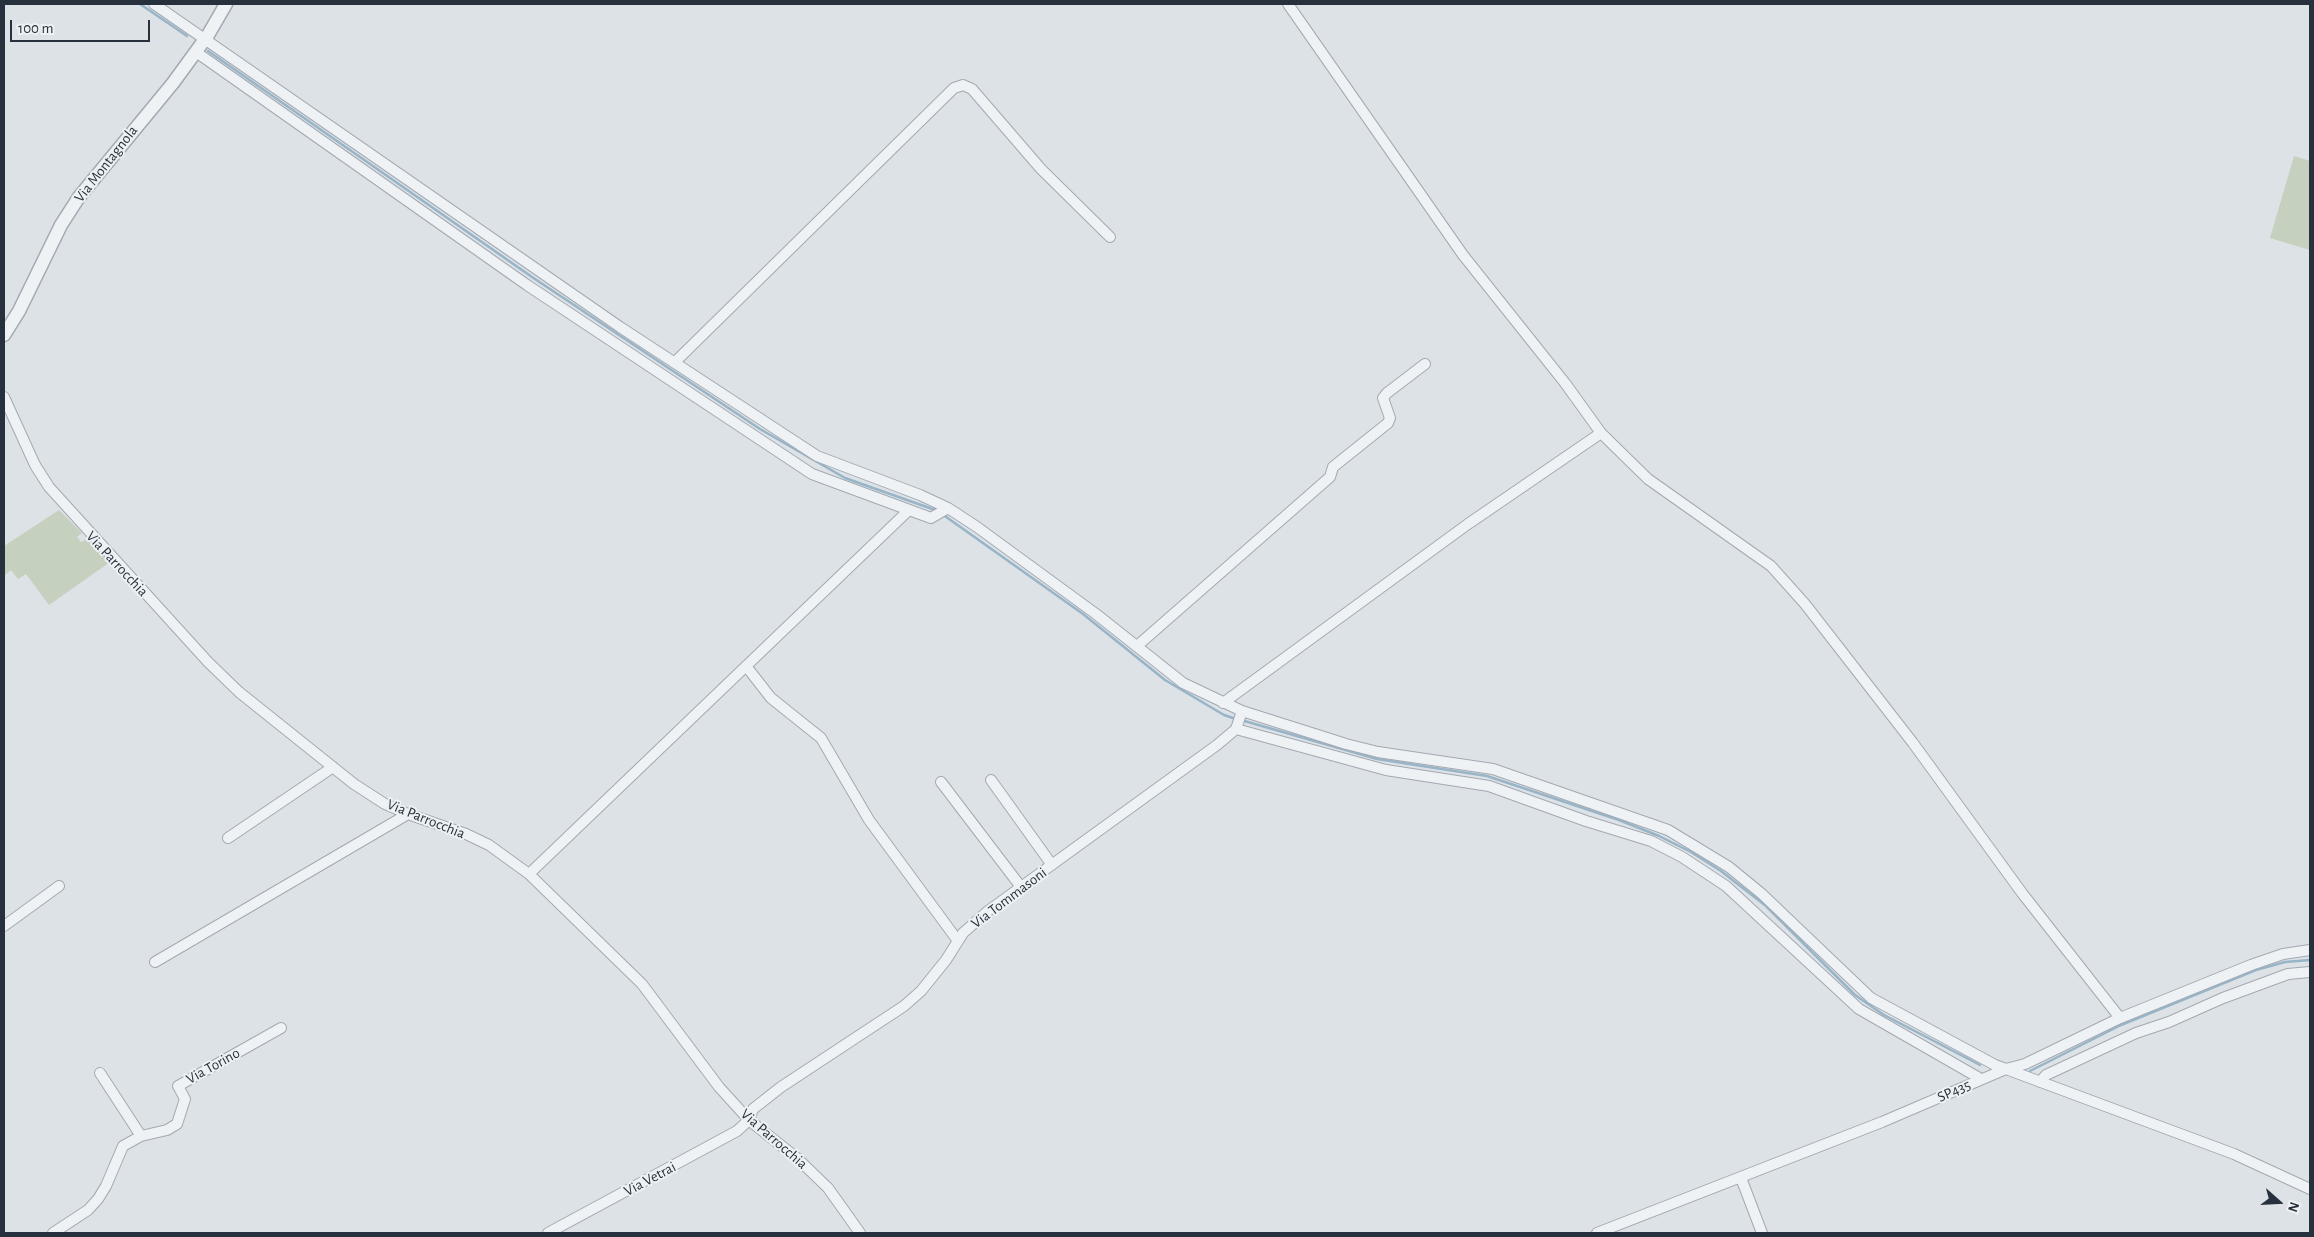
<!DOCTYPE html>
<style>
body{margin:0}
#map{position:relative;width:2314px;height:1237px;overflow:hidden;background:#dde2e7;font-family:"Alegreya Sans",sans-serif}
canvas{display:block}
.frame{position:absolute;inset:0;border:5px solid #27313d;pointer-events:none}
.north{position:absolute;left:2254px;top:1177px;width:50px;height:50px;-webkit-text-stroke:4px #ecf1f4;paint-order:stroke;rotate:109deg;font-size:14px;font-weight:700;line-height:20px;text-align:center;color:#27313d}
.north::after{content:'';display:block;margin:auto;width:18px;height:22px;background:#27313d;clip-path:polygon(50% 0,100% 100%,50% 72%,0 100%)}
.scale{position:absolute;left:10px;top:20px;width:140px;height:22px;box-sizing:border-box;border:2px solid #27313d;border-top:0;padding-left:6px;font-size:15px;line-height:18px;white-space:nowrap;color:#27313d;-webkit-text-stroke:4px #ecf1f4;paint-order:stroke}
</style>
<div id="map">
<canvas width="2314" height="1237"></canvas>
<div class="frame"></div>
<div class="north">N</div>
<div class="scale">100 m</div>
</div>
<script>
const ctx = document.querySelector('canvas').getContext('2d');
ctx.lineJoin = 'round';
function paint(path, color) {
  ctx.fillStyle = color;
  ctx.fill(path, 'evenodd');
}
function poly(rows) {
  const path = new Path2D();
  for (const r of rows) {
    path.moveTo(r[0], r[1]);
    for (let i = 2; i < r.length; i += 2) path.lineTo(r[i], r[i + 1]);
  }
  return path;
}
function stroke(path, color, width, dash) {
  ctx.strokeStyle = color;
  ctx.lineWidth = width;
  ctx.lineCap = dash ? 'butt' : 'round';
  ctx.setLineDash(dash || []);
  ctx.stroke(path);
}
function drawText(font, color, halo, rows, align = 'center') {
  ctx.font = font + ' "Alegreya Sans",sans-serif';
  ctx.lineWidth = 4;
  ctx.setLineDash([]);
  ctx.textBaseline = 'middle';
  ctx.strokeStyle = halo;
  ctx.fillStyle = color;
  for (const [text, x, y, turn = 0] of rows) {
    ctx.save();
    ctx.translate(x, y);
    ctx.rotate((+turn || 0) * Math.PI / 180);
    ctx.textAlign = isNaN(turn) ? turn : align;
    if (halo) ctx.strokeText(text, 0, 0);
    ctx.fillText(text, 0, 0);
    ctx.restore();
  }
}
paint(poly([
 [2294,156,2310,161,2310,250,2270,238],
 [59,510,82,533,77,537,81,542,87,539,110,562,49,605,26,574,18,579,11,570,4,576,4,546]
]), '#c5d0be');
stroke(poly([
 [140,4,187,36],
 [208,51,532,277,760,429,845,478,938,511],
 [942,514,1083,614,1165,680,1224,715,1236,719],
 [1241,720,1377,759,1487,776,1619,820,1659,836,1691,852,1721,871,1766,906,1855,995,1884,1015,1980,1065],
 [2030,1071,2121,1025,2256,970,2285,962,2310,960]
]), '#98b4c7', 2.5);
const minor = poly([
 [154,4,620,327,817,456,920,495,948,508,977,527,1096,614,1183,683,1242,711,1346,744,1378,752,1493,769,1668,830,1729,867,1762,894,1871,998,1995,1065,2006,1069,2025,1064,2120,1018,2251,965,2283,954,2310,950],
 [1288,4,1463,255,1565,383,1601,433,1648,479,1771,566,1805,604,1913,743,2022,893,2120,1018],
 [196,52,527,285,812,474,931,518,948,508],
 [675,362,954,88,963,85,972,89,1041,169,1110,237],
 [4,397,35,465,49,487,208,662,239,692,354,784,385,804,408,814,466,834,489,845,529,874,642,984,719,1087,749,1120,798,1159,828,1188,860,1233],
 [1137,646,1330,477,1333,467,1388,423,1390,418,1383,398,1387,393,1425,364],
 [746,666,771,698,821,738,869,820,958,941],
 [1223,703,1468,524,1601,433],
 [1236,729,1386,770,1489,786,1586,821,1651,841,1682,857,1726,886,1859,1009,1981,1079],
 [991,780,1052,865],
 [941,782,1021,887],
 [228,838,333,767],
 [529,874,909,510],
 [4,926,59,886],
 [155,962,408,814],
 [100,1073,141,1136],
 [2040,1082,2046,1075,2136,1033,2169,1022,2223,998,2288,974,2310,972],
 [1741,1178,1762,1233],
 [53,1233,88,1210,98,1199,106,1186,123,1146,141,1136,167,1130,177,1124,185,1099,178,1086,281,1028],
 [548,1233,737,1131,749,1120,753,1109,781,1087,904,1006,921,991,946,960,963,933,988,911,1217,745,1236,729,1242,711],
 [1597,1233,1882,1122,2006,1069,2234,1154,2310,1189]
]);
const tertiary = poly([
 [4,335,19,311,61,225,79,197,173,83,208,35,226,4]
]);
stroke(minor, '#a3a9b1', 12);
stroke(tertiary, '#a3a9b1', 15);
stroke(minor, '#eff2f5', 10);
stroke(tertiary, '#eff2f5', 12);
drawText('15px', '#27313d', '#ecf1f4', [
 ["Via Montagnola",106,164,-52],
 ["Via Parrocchia",117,564,47],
 ["Via Parrocchia",426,819,22],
 ["Via Tommasoni",1009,898,-37],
 ["Via Torino",213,1066,-29],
 ["SP435",1954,1091,-24],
 ["Via Parrocchia",774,1139,41],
 ["Via Vetrai",650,1179,-28]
]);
</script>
